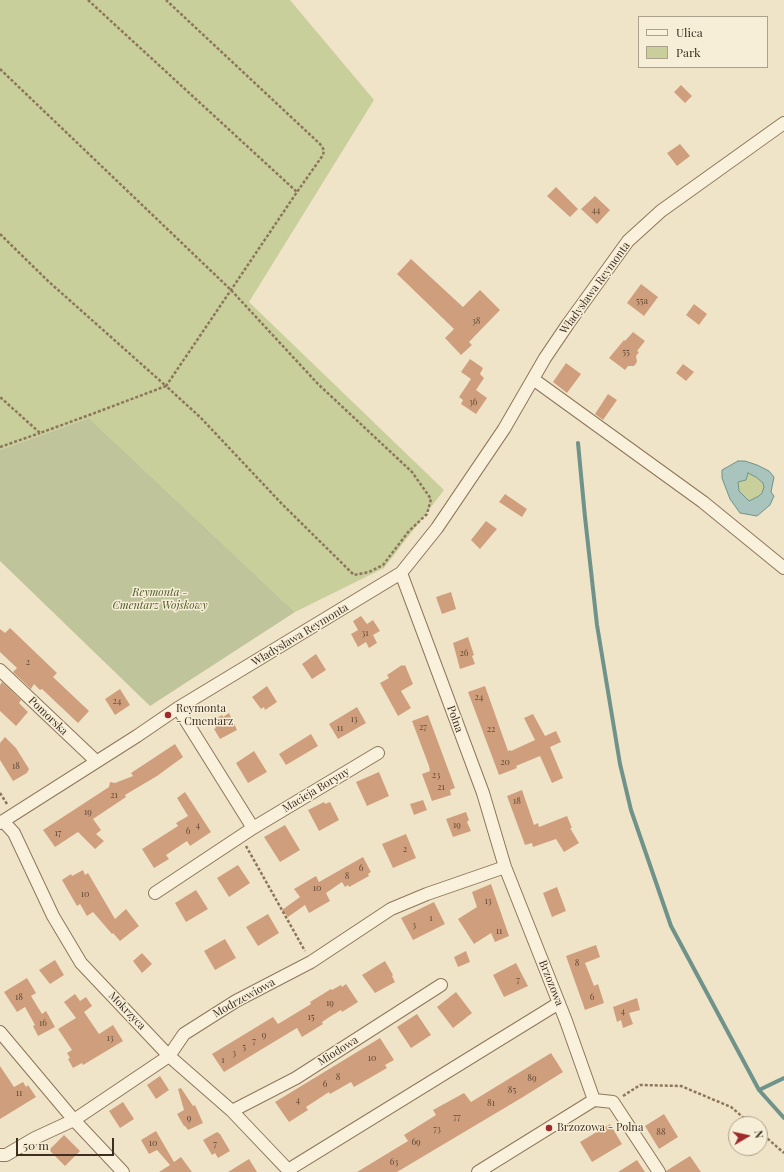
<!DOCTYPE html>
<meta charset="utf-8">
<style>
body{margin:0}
#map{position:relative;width:784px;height:1172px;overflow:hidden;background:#f0e4c8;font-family:"Playfair Display",serif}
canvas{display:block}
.legend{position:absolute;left:638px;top:16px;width:130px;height:52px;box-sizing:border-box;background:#f7eed8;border:1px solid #ada18e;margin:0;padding:5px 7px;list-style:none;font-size:12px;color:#3d2e20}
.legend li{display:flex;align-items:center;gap:8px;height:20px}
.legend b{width:20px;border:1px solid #ada18e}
.north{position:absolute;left:728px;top:1116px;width:40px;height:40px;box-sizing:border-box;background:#f7eed8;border:1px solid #ada18e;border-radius:50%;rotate:81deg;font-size:11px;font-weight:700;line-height:16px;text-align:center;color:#3d2e20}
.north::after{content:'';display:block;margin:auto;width:14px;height:18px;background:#9e2a2b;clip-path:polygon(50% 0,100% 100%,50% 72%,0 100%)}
.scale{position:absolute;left:16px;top:1138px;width:98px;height:18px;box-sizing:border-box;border:2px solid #3d2e20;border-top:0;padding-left:5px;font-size:12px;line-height:14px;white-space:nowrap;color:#3d2e20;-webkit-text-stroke:3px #f7eed8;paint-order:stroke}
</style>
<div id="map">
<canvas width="784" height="1172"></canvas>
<ul class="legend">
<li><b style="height:5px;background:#faf1dc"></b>Ulica</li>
<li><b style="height:11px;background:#c9cf9b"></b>Park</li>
</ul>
<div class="north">N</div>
<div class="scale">50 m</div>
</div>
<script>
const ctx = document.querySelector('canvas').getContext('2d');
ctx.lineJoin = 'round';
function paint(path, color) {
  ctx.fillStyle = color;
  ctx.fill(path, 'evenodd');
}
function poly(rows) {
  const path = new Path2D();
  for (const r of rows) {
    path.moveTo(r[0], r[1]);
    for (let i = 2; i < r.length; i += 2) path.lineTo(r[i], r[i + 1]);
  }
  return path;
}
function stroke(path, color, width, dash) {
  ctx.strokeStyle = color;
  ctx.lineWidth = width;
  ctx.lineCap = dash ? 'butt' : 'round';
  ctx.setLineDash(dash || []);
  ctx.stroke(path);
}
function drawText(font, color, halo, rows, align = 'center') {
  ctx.font = font + ' "Playfair Display",serif';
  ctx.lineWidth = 3;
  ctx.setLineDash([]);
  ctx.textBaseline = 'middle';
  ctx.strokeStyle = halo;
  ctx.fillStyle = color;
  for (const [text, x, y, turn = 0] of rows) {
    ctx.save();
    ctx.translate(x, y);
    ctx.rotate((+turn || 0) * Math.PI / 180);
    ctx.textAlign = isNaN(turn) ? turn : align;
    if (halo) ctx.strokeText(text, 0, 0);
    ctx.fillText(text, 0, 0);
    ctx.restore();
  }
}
paint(poly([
 [0,0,290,0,374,100,249,302,444,490,384,568,295,612,89,418,0,450],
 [748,472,756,477,763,483,764,487,762,493,759,496,749,502,739,491,737,482,746,480]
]), '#c9cf9b');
paint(poly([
 [89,418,295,612,150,706,0,561,0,450]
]), '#bfc49a');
const water = poly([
 [738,461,745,461,757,465,769,471,774,477,771,492,774,496,770,505,757,516,740,513,730,499,722,478,722,470,738,461],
 [748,473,756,477,763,483,764,487,762,493,759,496,749,501,739,491,738,482,746,480,748,473]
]);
paint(water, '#a9c4bc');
stroke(water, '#6f938a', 1);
stroke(poly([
 [578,443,585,517,597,625,620,764,631,810,671,926,759,1090,784,1078],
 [759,1090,784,1118]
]), '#6f938a', 4);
paint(poly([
 [681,85,692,96,685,103,674,92],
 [680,144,690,156,677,166,667,153],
 [556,187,578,209,570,217,547,196],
 [595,196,610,210,597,224,581,209],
 [411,259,463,307,480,290,500,310,469,342,472,345,461,355,445,338,454,329,397,274],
 [641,284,658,297,644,316,627,303],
 [694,304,707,314,699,325,686,315],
 [633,332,645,341,637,351,639,352,636,356,637,362,634,366,628,366,625,370,609,358,624,340,625,341],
 [470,359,483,368,480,374,484,378,476,390,487,398,476,414,461,404,463,400,459,397,471,379,461,372],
 [566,363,581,374,567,393,553,382],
 [683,364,694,372,686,381,676,373],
 [608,394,617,400,603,420,595,414],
 [505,494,527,509,522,517,499,502],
 [486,521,497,529,480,549,471,540],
 [451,592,456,609,442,614,436,597],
 [361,616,367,624,373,620,380,631,373,635,377,643,369,648,366,642,358,647,351,634,358,630,353,621],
 [10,628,57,673,53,677,89,711,78,723,42,689,40,690,34,684,31,689,13,672,17,668,0,652,0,629,5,633],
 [468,637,474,655,472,656,475,664,460,669,453,643],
 [316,654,326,670,312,679,302,664],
 [402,665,403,666,405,665,413,684,401,691,411,708,398,716,380,683,389,678,387,675],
 [2,682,21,700,19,703,28,712,16,726,0,711,0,685],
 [267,686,277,702,265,710,264,707,261,709,252,697],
 [485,686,508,751,510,750,511,751,535,740,524,718,533,714,545,736,556,731,561,742,550,747,563,778,552,783,540,756,516,766,517,768,499,775,468,692],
 [120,689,130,705,115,715,105,699],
 [357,707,366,723,338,739,329,724],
 [229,713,237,730,220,739,214,729,216,728,212,721,222,715,223,717],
 [428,715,455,788,450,790,451,795,432,801,422,774,430,771,429,766,412,721],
 [311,734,318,746,286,765,279,754],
 [5,737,16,748,29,769,27,773,13,781,0,760,0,743],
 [175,744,183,757,157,776,125,795,126,797,93,819,101,830,96,834,104,841,95,849,78,832,55,847,43,830,109,787,110,782,115,783,133,776,131,773],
 [254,751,267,772,248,783,236,763],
 [379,772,389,796,367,806,356,782],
 [522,790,534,825,538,823,539,827,567,816,572,828,570,828,579,843,564,852,556,839,533,847,532,843,525,845,507,796],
 [185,792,211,832,190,846,187,841,166,855,169,859,154,868,142,849,178,826,176,823,188,816,177,798],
 [423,800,427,810,414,815,410,804],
 [324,802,325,804,330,802,339,820,319,831,308,810],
 [466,812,469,820,467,822,471,831,453,837,446,819],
 [285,825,300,850,280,862,264,837],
 [406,834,416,858,393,868,382,844],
 [363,857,371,872,368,874,369,876,349,887,348,885,345,887,342,882,326,893,330,901,309,913,305,905,288,917,282,910,300,897,294,889,316,876,319,882],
 [238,865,250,883,229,897,217,878],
 [83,870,85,875,88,873,115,919,126,909,139,926,120,941,113,933,112,934,93,912,87,916,80,904,77,906,62,880,71,874,72,876],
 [491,884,509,936,495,942,491,933,474,944,458,919,477,907,472,892],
 [557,887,566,911,552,917,543,893],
 [196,890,208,909,186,922,175,903],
 [434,902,445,924,413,940,401,918],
 [268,914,279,933,258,946,246,927],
 [225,939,236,958,215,970,204,951],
 [596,945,600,957,585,963,594,986,598,984,604,1003,585,1010,566,956],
 [466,951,470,962,458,967,454,957],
 [142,953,152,964,142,973,133,961],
 [55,960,64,975,50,984,39,970],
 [385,961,393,975,392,976,395,982,375,993,362,975],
 [516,963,528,986,504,997,493,975],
 [27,978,36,993,31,996,42,1014,46,1011,55,1027,38,1036,33,1026,35,1025,25,1007,17,1012,4,992],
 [346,984,358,1002,342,1012,341,1010,331,1016,322,1022,323,1024,302,1037,297,1028,224,1072,212,1054,273,1017,278,1024,311,1004,310,1002,331,989,332,990,341,985,342,987],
 [456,992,472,1013,453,1028,437,1007],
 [75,994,80,1001,86,997,92,1006,84,1012,99,1034,113,1025,123,1041,83,1065,82,1063,73,1068,68,1059,70,1058,67,1053,72,1050,58,1029,76,1018,64,1002],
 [637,998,640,1010,629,1013,633,1024,623,1028,621,1020,617,1022,613,1007],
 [417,1014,431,1035,411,1048,397,1027],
 [380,1038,394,1060,385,1065,387,1068,354,1087,351,1082,330,1094,329,1092,306,1107,308,1110,289,1122,275,1102],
 [551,1053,563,1072,523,1097,397,1172,357,1172,408,1141,404,1135,436,1115,433,1110,464,1093,471,1102],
 [0,1066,14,1087,23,1082,26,1087,28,1085,36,1097,0,1119],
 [160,1076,169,1090,156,1099,147,1085],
 [181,1088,193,1106,195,1105,203,1123,188,1130,185,1126,184,1126,177,1114,184,1110,178,1089],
 [123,1102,134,1119,120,1128,109,1111],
 [664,1114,678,1137,659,1149,645,1126],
 [610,1124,622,1144,592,1162,580,1142],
 [156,1131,174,1162,181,1157,192,1172,159,1172,170,1165,157,1150,149,1154,141,1140],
 [217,1132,220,1134,230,1151,218,1158,215,1153,212,1155,203,1140],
 [64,1135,80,1151,65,1166,49,1150],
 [690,1156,701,1172,666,1172,666,1171],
 [249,1159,257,1172,228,1172],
 [637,1160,645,1172,618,1172]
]), '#cf9f7d');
const street = poly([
 [533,379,703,502,784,568],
 [401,573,483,793,505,867,566,1021,594,1100],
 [0,670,96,761],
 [178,708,253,828],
 [3,821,14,833,53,916,81,963,169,1056,232,1111,290,1172],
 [0,823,137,736,178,708,401,573,437,528,504,429,545,358,568,324,628,241,661,211,784,123],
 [155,893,253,828,378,753],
 [0,1032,74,1120,123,1172],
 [232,1111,296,1078,441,985],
 [0,1155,6,1155,35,1138,74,1120,169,1056,184,1034,236,1001,311,962,391,909,427,894,505,867],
 [288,1170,559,1003],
 [478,1172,594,1100,613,1102,659,1172]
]);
stroke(street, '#8d765c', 14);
stroke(poly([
 [88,0,297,192],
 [0,69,231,290,318,384,412,472,431,499,427,514,409,531,383,565,369,572,354,575,282,504,201,418,166,386,231,290,297,192,323,155,324,150,320,144,166,0],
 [0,234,48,281,166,386,92,414,40,433,0,397],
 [0,447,40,433],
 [0,793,7,804],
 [246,846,305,951],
 [623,1096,640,1085,681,1086,731,1107,751,1124],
 [760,1132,784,1153]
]), '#8d765c', 2.5, [3, 2]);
stroke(street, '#faf1dc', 12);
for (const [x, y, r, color] of [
 [168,715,4,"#9e2a2b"],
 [549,1128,4,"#9e2a2b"]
]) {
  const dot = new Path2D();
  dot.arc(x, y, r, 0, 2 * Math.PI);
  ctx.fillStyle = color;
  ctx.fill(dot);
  stroke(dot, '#f7eed8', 1.5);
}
drawText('9px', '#624a37', null, [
 ["44",596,210],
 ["55a",642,301],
 ["38",476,321],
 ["55",626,352],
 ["36",473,402],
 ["31",365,633],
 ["26",464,653],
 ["2",28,662],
 ["24",479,697],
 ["24",117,701],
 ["13",354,719],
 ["27",423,727],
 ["11",340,728],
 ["22",491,729],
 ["20",505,762],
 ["18",16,766],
 ["23",436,775],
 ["21",441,787],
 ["21",114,795],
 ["18",517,801],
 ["19",88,812],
 ["4",198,825],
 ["19",457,825],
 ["6",188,831],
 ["17",58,833],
 ["2",405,849],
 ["6",361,868],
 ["8",347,876],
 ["10",317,888],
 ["10",85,894],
 ["13",488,901],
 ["1",431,918],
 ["3",414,925],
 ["11",499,931],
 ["8",577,963],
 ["7",518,980],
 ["18",19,997],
 ["6",592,997],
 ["19",330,1003],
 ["4",623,1011],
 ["15",311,1017],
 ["16",43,1023],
 ["9",264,1035],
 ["13",110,1038],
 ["7",254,1041],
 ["5",244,1047],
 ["3",234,1053],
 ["10",372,1058],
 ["1",223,1060],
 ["8",338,1077],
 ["89",532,1078],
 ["6",325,1084],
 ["85",512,1090],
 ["11",19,1093],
 ["4",298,1100],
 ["81",491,1103],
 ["77",457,1117],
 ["9",189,1118],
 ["73",437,1129],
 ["88",661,1132],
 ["69",416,1142],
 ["10",153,1143],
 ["7",215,1144],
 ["63",394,1162]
]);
drawText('11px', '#3d2e20', '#f7eed8', [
 ["Władysława Reymonta",595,288,-54],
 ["Władysława Reymonta",300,635,-31],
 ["Pomorska",48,716,44],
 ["Polna",455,719,70],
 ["Macieja Boryny",316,790,-31],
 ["Brzozowa",551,983,68],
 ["Modrzewiowa",244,998,-29],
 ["Mokrzyca",127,1011,46],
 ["Miodowa",338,1051,-32]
]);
drawText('italic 11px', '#4d5a26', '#f7eed8', [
 ["Reymonta -",160,593],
 ["Cmentarz Wojskowy",160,606]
]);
drawText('11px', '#3d2e20', '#f7eed8', [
 ["Reymonta",176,709],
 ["- Cmentarz",176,722],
 ["Brzozowa - Polna",557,1128]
], 'left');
</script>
